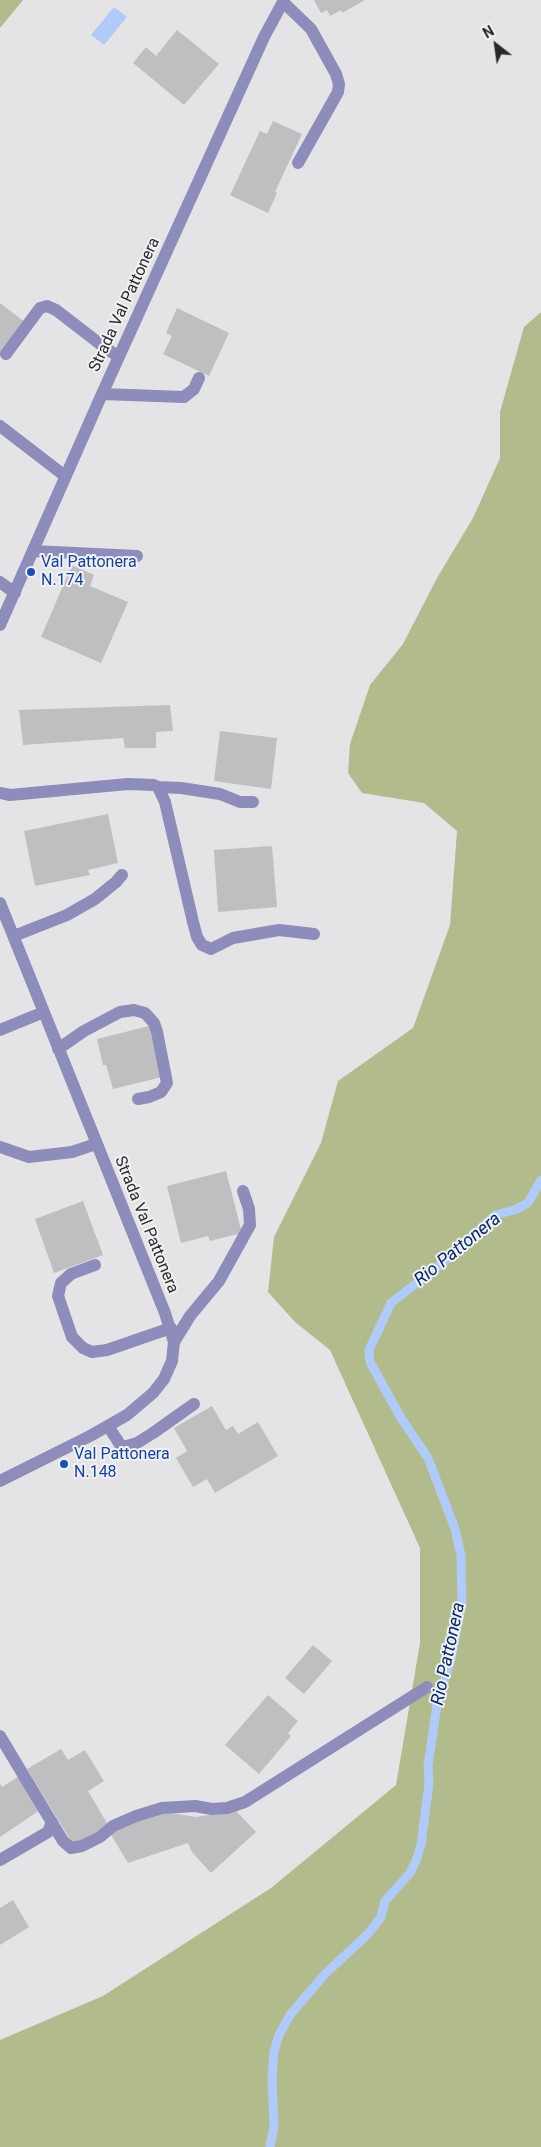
<!DOCTYPE html>
<style>
body{margin:0}
#map{position:relative;width:541px;height:2147px;overflow:hidden;background:#e4e4e6;font-family:Roboto,sans-serif}
canvas{display:block}
.north{position:absolute;left:471px;top:20px;width:50px;height:50px;-webkit-text-stroke:4px #f1f1f3;paint-order:stroke;rotate:330deg;font-size:14px;font-weight:700;line-height:20px;text-align:center;color:#29292a}
.north::after{content:'';display:block;margin:auto;width:18px;height:22px;background:#29292a;clip-path:polygon(50% 0,100% 100%,50% 72%,0 100%)}
</style>
<div id="map">
<canvas width="541" height="2147"></canvas>
<div class="north">N</div>
</div>
<script>
const ctx = document.querySelector('canvas').getContext('2d');
ctx.lineJoin = 'round';
function paint(path, color) {
  ctx.fillStyle = color;
  ctx.fill(path, 'evenodd');
}
function poly(rows) {
  const path = new Path2D();
  for (const r of rows) {
    path.moveTo(r[0], r[1]);
    for (let i = 2; i < r.length; i += 2) path.lineTo(r[i], r[i + 1]);
  }
  return path;
}
function stroke(path, color, width, dash) {
  ctx.strokeStyle = color;
  ctx.lineWidth = width;
  ctx.lineCap = dash ? 'butt' : 'round';
  ctx.setLineDash(dash || []);
  ctx.stroke(path);
}
function drawText(font, color, halo, rows, align = 'center') {
  ctx.font = font + ' Roboto,sans-serif';
  ctx.lineWidth = 4;
  ctx.setLineDash([]);
  ctx.textBaseline = 'middle';
  ctx.strokeStyle = halo;
  ctx.fillStyle = color;
  for (const [text, x, y, turn = 0] of rows) {
    ctx.save();
    ctx.translate(x, y);
    ctx.rotate((+turn || 0) * Math.PI / 180);
    ctx.textAlign = isNaN(turn) ? turn : align;
    if (halo) ctx.strokeText(text, 0, 0);
    ctx.fillText(text, 0, 0);
    ctx.restore();
  }
}
paint(poly([
 [0,0,23,0,0,28],
 [541,312,541,2147,0,2147,0,2040,103,1996,271,1888,396,1785,420,1643,420,1548,330,1350,295,1322,268,1292,274,1237,321,1143,338,1081,413,1028,450,925,457,831,424,803,362,793,348,773,350,744,370,685,403,644,437,578,473,518,500,458,500,412,524,327]
]), '#b2bb8b');
paint(poly([
 [114,7,127,17,104,45,91,35]
]), '#b0cbf9');
stroke(poly([
 [270,2147,274,2126,272,2078,274,2052,279,2035,290,2015,325,1974,368,1934,381,1917,385,1901,410,1873,416,1861,421,1845,429,1784,428,1766,437,1704,451,1659,462,1602,461,1555,455,1529,428,1458,401,1418,370,1362,369,1350,391,1303,455,1253,495,1215,517,1209,528,1203,541,1180]
]), '#b0cbf9', 9);
paint(poly([
 [314,0,365,0,342,13,341,10,330,16,327,10,321,13],
 [177,30,219,64,184,105,133,63,146,47,156,56],
 [273,121,302,134,275,192,277,193,268,213,230,195,260,131,267,134],
 [0,303,26,323,0,356],
 [177,308,229,333,209,376,163,354,172,336,166,333],
 [72,565,94,575,90,586,128,602,101,663,41,637],
 [170,705,173,731,156,732,156,748,125,748,123,738,23,745,19,710],
 [220,731,277,738,271,789,214,781],
 [108,814,118,863,88,870,90,875,35,886,24,831],
 [272,846,277,907,218,912,214,850],
 [149,1026,162,1077,113,1089,106,1065,103,1065,97,1039],
 [226,1171,242,1233,210,1241,208,1236,181,1243,167,1186],
 [83,1201,103,1255,54,1273,35,1219],
 [212,1406,226,1430,233,1426,238,1434,258,1422,278,1456,215,1493,207,1479,193,1487,176,1458,187,1451,174,1428],
 [313,1645,332,1661,304,1694,285,1678],
 [268,1695,298,1721,288,1733,291,1736,259,1774,225,1745],
 [61,1749,68,1760,85,1750,104,1781,88,1791,108,1825,74,1846,27,1769],
 [19,1776,40,1810,0,1837,0,1784,2,1787],
 [161,1811,195,1817,236,1811,256,1832,211,1873,192,1852,188,1843,128,1863,110,1833],
 [13,1900,29,1927,0,1945,0,1908]
]), '#bfbfc1');
stroke(poly([
 [283,2,311,29,336,74,339,84,338,92,298,163],
 [6,354,40,308,47,306,56,310,104,347,119,357],
 [102,394,184,397,194,389,199,378],
 [0,426,65,476],
 [33,551,137,556],
 [0,582,15,593],
 [0,625,102,394,264,37,284,0],
 [158,787,181,788,220,794,240,802,253,802],
 [0,793,10,795,128,784,154,785,158,787,165,802,193,922,197,937,202,945,211,949,233,938,279,930,314,934],
 [0,903,165,1313,174,1342,172,1361,164,1379,153,1393,127,1415,90,1436,0,1481],
 [14,936,67,915,95,899,116,882,122,875],
 [0,1030,44,1012],
 [58,1049,84,1031,120,1012,134,1010,145,1013,154,1023,157,1032,167,1083,161,1092,149,1097,138,1099],
 [0,1147,29,1157,72,1152,96,1144],
 [95,1265,71,1274,61,1283,58,1296,72,1337,83,1348,92,1352,107,1350,171,1328],
 [174,1342,190,1316,219,1281,250,1225,249,1209,243,1191],
 [108,1426,121,1446,127,1446,137,1443,153,1433,194,1404],
 [0,1736,63,1841,71,1848,82,1846,100,1837,113,1826,136,1816,162,1808,195,1806,212,1809,227,1808,245,1802,427,1687],
 [0,1860,48,1832,52,1822]
]), '#8e8cba', 12);
for (const [x, y, r, color] of [
 [31,572,5,"#1a4fb4"],
 [64,1464,5,"#1a4fb4"]
]) {
  const dot = new Path2D();
  dot.arc(x, y, r, 0, 2 * Math.PI);
  ctx.fillStyle = color;
  ctx.fill(dot);
  stroke(dot, '#f1f1f3', 2);
}
drawText('16px', '#29292a', '#f1f1f3', [
 ["Strada Val Pattonera",125,305,-65],
 ["Strada Val Pattonera",146,1225,68]
]);
drawText('16px', '#164399', '#f1f1f3', [
 ["Val Pattonera",41,563],
 ["N.174",41,581],
 ["Val Pattonera",74,1455],
 ["N.148",74,1473]
], 'left');
drawText('italic 18px', '#042a6a', '#f1f1f3', [
 ["Rio Pattonera",458,1250,-39],
 ["Rio Pattonera",449,1654,-78]
]);
</script>
